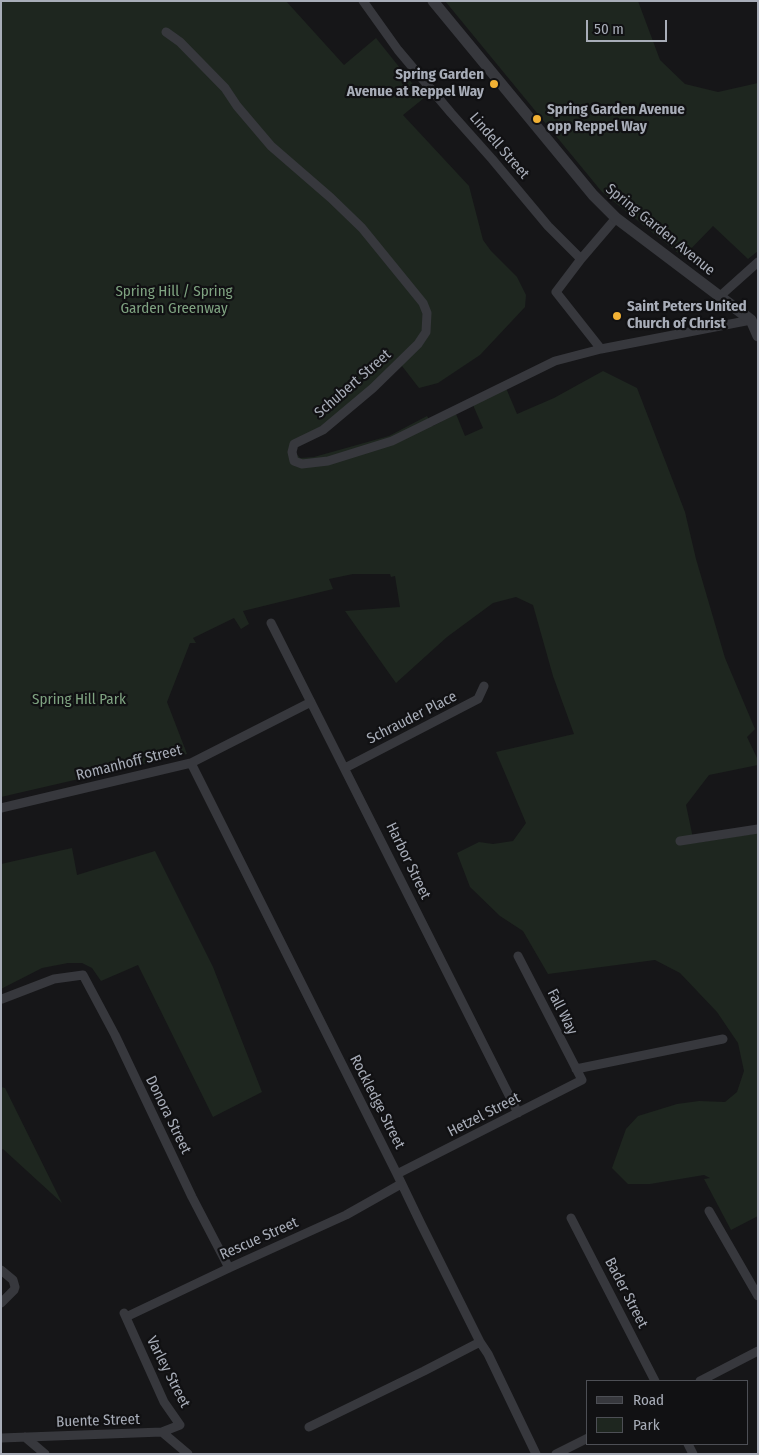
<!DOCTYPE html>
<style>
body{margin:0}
#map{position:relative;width:759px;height:1455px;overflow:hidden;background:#161618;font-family:"Fira Sans Condensed",sans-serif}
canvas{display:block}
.frame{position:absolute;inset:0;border:2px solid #a8adb8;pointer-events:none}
.legend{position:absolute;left:586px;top:1380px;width:162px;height:65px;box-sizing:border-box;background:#111113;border:1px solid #4d4f55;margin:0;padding:6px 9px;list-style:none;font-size:15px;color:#a8adb8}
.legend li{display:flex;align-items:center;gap:10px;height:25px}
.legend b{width:25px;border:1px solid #4d4f55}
.scale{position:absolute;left:586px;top:20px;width:81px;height:22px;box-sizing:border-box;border:2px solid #a8adb8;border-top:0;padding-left:6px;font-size:15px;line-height:18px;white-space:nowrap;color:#a8adb8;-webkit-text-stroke:4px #111113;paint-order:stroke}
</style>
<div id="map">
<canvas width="759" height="1455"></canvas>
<div class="frame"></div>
<ul class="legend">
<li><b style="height:6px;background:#37383d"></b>Road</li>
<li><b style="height:14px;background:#1e261f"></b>Park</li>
</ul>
<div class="scale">50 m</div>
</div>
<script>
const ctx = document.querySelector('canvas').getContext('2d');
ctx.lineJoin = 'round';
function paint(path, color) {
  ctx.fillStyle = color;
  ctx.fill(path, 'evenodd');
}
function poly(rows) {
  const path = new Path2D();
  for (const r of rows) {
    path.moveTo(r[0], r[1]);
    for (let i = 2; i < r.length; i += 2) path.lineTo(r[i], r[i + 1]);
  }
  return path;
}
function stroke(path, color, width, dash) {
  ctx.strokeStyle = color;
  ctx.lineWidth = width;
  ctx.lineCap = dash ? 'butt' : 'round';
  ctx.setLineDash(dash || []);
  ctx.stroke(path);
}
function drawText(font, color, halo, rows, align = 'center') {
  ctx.font = font + ' "Fira Sans Condensed",sans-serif';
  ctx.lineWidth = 4.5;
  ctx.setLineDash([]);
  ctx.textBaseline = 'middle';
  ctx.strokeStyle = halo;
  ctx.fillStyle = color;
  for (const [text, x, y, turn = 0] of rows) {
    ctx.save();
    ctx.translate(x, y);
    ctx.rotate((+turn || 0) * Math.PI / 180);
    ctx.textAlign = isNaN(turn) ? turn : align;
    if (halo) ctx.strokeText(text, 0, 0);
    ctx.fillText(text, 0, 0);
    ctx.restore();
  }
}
paint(poly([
 [1,1,286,1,344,65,376,38,424,98,403,115,469,186,483,240,491,251,517,277,526,295,525,307,480,355,438,383,419,388,402,366,364,400,298,446,295,452,300,458,314,457,389,436,427,416,433,426,456,414,465,436,483,428,473,405,506,388,517,414,554,398,603,371,637,388,685,512,696,559,725,658,755,729,747,737,758,760,758,765,709,775,686,805,694,843,758,833,758,1216,731,1230,704,1179,710,1178,704,1175,650,1184,628,1184,612,1168,626,1129,638,1116,677,1104,699,1101,725,1102,737,1092,744,1071,738,1043,717,1012,680,973,655,960,548,974,523,931,500,916,470,887,457,853,479,842,493,844,513,841,526,823,496,752,574,734,553,676,533,605,516,597,493,603,447,637,396,683,345,611,400,607,395,576,391,577,390,574,353,574,329,579,333,589,243,611,249,624,241,629,234,618,193,638,196,643,190,643,167,702,187,754,1,797],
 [445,1,638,1,660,60,685,84,718,92,758,83,758,251,748,259,713,226,683,257,602,192],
 [72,848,77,875,155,851,213,967,262,1092,213,1117,138,965,101,981,92,968,82,963,68,963,42,968,1,989,1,864],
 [1,1087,5,1088,62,1203,3,1149,1,1150]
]), '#1e261f');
stroke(poly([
 [363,1,398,50,451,113,492,159,548,226,581,259],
 [166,32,180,42,225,88,237,106,271,146,331,198,362,228,423,303,427,313,426,332,418,344,373,388,323,430,294,444,292,452,294,461,302,464,328,461,392,441,555,361,601,349,751,320],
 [719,297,758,262],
 [601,349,556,292,581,259,616,218],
 [271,623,518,1113],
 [191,763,397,1174,421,1224,480,1342,488,1354,536,1454],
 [345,768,478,699,484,686],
 [1,808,191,763,311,702],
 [680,841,758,829],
 [2,999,54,979,83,975,115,1035,192,1197,229,1268],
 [576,1069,723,1039],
 [397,1174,582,1080,518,956],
 [709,1211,758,1296],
 [571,1218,655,1381],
 [1,1270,13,1280,15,1287,14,1290,1,1303],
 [126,1317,229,1268,346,1215,401,1184],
 [700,1381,758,1351],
 [309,1427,424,1371,480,1342],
 [162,1432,188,1454],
 [25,1437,45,1454],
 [1,1438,162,1432,180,1425,164,1402,124,1313],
 [688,1444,693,1454],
 [556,1454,588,1438]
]), '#37383d', 9);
stroke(poly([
 [433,1,593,195,616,218,751,320,758,336]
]), '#37383d', 11);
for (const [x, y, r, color] of [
 [494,84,5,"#f2b134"],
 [537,119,5,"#f2b134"],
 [617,316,5,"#f2b134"]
]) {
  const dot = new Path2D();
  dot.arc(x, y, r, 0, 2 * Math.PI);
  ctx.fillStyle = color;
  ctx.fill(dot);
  stroke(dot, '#111113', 2);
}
drawText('bold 15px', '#a8adb8', '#111113', [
 ["Spring Garden",484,75,"right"],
 ["Avenue at Reppel Way",484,92,"right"],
 ["Spring Garden Avenue",547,110],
 ["opp Reppel Way",547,127],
 ["Saint Peters United",627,307],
 ["Church of Christ",627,324]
], 'left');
drawText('15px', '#a8adb8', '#111113', [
 ["Lindell Street",499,146,49],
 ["Spring Garden Avenue",660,230,39],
 ["Schubert Street",353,384,-41],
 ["Schrauder Place",412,718,-27],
 ["Romanhoff Street",129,763,-14],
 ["Harbor Street",408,861,64],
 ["Fall Way",562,1012,63],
 ["Rockledge Street",377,1102,63],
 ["Donora Street",168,1115,64],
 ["Hetzel Street",484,1115,-27],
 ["Rescue Street",259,1239,-24],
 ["Bader Street",626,1293,63],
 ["Varley Street",168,1372,63],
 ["Buente Street",98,1421,-2]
]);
drawText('15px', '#7fa381', '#111113', [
 ["Spring Hill / Spring",174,292],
 ["Garden Greenway",174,309],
 ["Spring Hill Park",79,700]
]);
</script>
